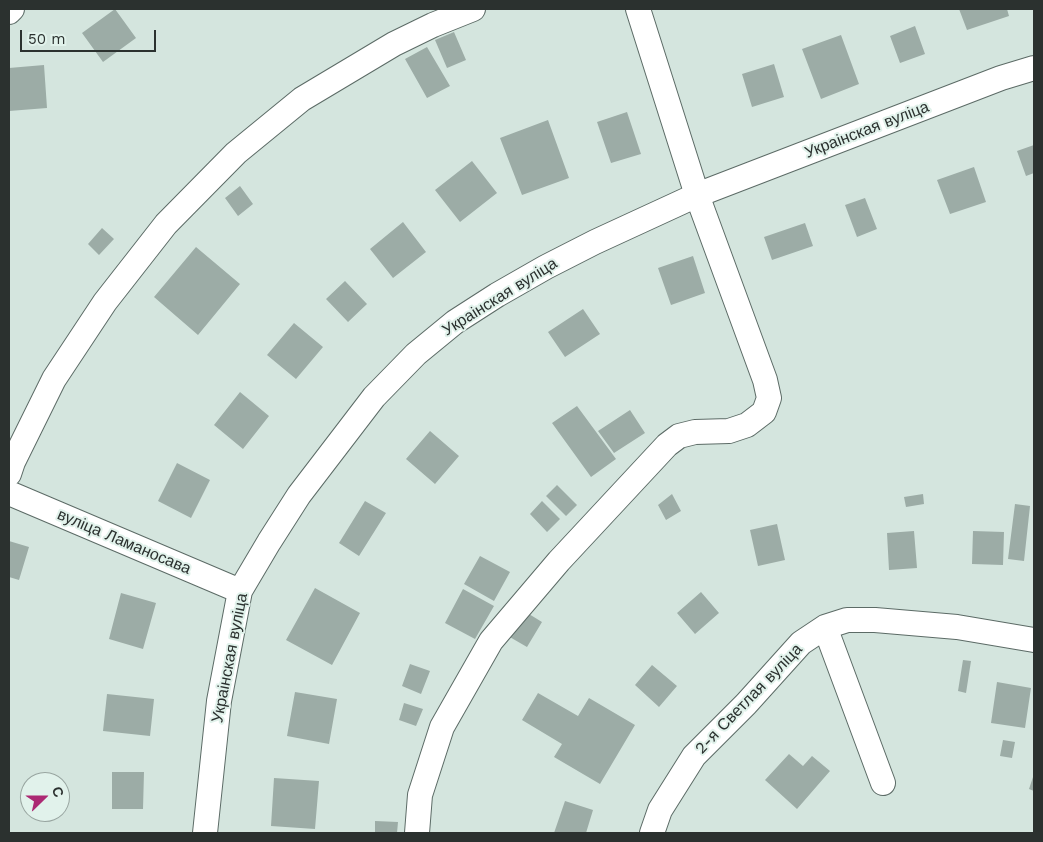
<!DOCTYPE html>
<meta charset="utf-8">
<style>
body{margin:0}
#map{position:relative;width:1043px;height:842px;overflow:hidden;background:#d4e5de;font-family:"Work Sans",sans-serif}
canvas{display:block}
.frame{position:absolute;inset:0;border:10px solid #2b312f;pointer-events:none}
.north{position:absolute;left:20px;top:772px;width:50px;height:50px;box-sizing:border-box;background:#e1f2eb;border:1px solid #98a5a0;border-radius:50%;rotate:68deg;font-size:14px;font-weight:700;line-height:20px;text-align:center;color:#2b312f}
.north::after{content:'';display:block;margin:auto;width:18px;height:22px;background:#ac2973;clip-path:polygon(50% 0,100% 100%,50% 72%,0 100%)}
.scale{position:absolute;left:20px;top:30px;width:136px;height:22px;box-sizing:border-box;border:2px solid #2b312f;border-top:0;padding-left:6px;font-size:15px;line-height:18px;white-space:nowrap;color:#2b312f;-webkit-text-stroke:4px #e1f2eb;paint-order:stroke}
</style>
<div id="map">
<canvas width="1043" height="842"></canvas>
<div class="frame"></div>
<div class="north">С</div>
<div class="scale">50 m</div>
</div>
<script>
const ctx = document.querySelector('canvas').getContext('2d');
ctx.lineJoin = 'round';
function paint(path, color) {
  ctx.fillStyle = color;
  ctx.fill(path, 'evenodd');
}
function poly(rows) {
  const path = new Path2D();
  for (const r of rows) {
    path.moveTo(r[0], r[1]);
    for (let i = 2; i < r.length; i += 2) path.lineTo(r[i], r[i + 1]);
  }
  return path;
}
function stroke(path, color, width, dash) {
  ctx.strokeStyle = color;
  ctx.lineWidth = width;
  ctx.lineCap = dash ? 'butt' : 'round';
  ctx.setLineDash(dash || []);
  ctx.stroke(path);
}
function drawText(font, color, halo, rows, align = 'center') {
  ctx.font = font + ' "Work Sans",sans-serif';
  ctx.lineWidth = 4;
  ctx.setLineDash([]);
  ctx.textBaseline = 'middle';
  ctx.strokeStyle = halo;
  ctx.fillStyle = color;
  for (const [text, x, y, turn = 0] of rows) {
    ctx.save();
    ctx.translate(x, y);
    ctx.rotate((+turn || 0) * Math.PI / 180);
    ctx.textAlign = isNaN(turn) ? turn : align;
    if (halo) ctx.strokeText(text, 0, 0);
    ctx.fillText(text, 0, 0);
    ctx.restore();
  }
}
paint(poly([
 [115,9,136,38,103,62,82,33],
 [959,9,1007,9,1009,16,967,30],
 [915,26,925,54,900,63,890,36],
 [454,32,466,60,447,68,435,40],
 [841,35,859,84,821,99,802,49],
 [427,47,450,86,427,98,405,59],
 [774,64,784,97,752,107,742,74],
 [44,65,47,108,9,111,9,68],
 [627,112,641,154,611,163,597,122],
 [548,120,569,178,522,195,500,138],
 [1034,145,1034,173,1026,176,1017,151],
 [472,161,497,193,460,222,435,190],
 [974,167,986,202,950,214,937,180],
 [240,186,253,204,238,216,225,198],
 [865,198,877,229,857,237,845,205],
 [403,222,426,252,393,278,370,249],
 [805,223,813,246,772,260,764,237],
 [102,228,114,239,99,255,88,244],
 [196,247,240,284,198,335,154,297],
 [693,256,705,293,671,305,658,268],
 [345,281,367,304,348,322,326,299],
 [583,309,600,334,565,357,548,332],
 [294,323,323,347,296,379,267,355],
 [240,392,269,416,243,449,214,425],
 [577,406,616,459,591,477,552,423],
 [630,410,645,433,614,453,598,431],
 [430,431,459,456,435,484,406,459],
 [177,463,210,480,191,518,158,501],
 [557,485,577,505,566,516,546,496],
 [672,494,681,511,666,520,658,505],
 [923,494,924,504,906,507,904,497],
 [365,501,386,513,359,556,339,543],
 [542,501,560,519,547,532,530,514],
 [1015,504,1030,506,1024,561,1008,559],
 [777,524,785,560,758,566,750,530],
 [914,531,917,568,889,570,887,533],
 [973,531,1004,532,1003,565,972,564],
 [9,541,29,547,19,580,9,577],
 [480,556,510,572,494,601,464,584],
 [315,588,360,613,332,665,286,640],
 [463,589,494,606,475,639,445,623],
 [701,592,719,613,695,634,677,613],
 [121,593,156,603,143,649,109,639],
 [524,611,542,622,527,647,508,636],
 [963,660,971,661,966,693,958,691],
 [410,664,430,671,421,694,402,686],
 [652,665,677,686,659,707,635,685],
 [997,682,1031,688,1025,728,991,723],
 [295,692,337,699,329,744,287,736],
 [538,693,578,716,589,698,635,725,600,784,554,757,562,744,522,720],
 [107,694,154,699,150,736,103,731],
 [404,703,423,709,416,726,399,720],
 [1003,740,1015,742,1012,758,1000,756],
 [789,754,803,766,812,756,830,771,797,809,765,780],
 [112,772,144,772,143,809,112,809],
 [1034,774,1034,791,1029,789],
 [274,778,319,781,315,829,271,826],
 [565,801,593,810,586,833,554,833],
 [375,821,398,822,397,833,375,833]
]), '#9caca6');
const minor = poly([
 [9,12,12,9],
 [9,474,13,462,54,379,105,302,166,224,236,153,302,99,394,44,433,25,473,9],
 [9,493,240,591],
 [825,627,883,783],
 [205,833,219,701,240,591,269,542,299,495,374,397,416,354,455,322,497,295,546,267,595,242,697,195,1001,78,1034,68],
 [417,833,420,795,442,727,491,641,559,561,667,445,679,436,695,432,729,431,747,425,764,412,769,398,765,380,697,195,638,9],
 [652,833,660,810,694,756,746,704,801,643,825,627,847,620,875,620,957,627,1034,640]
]);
stroke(minor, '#5c6b66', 26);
stroke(minor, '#fff', 24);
drawText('16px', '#2b312f', '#e1f2eb', [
 ["Украінская вуліца",867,130,-21],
 ["Украінская вуліца",500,297,-32],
 ["вуліца Ламаносава",124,542,23],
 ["Украінская вуліца",230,658,-79],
 ["2-я Светлая вуліца",749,699,-46]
]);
</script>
